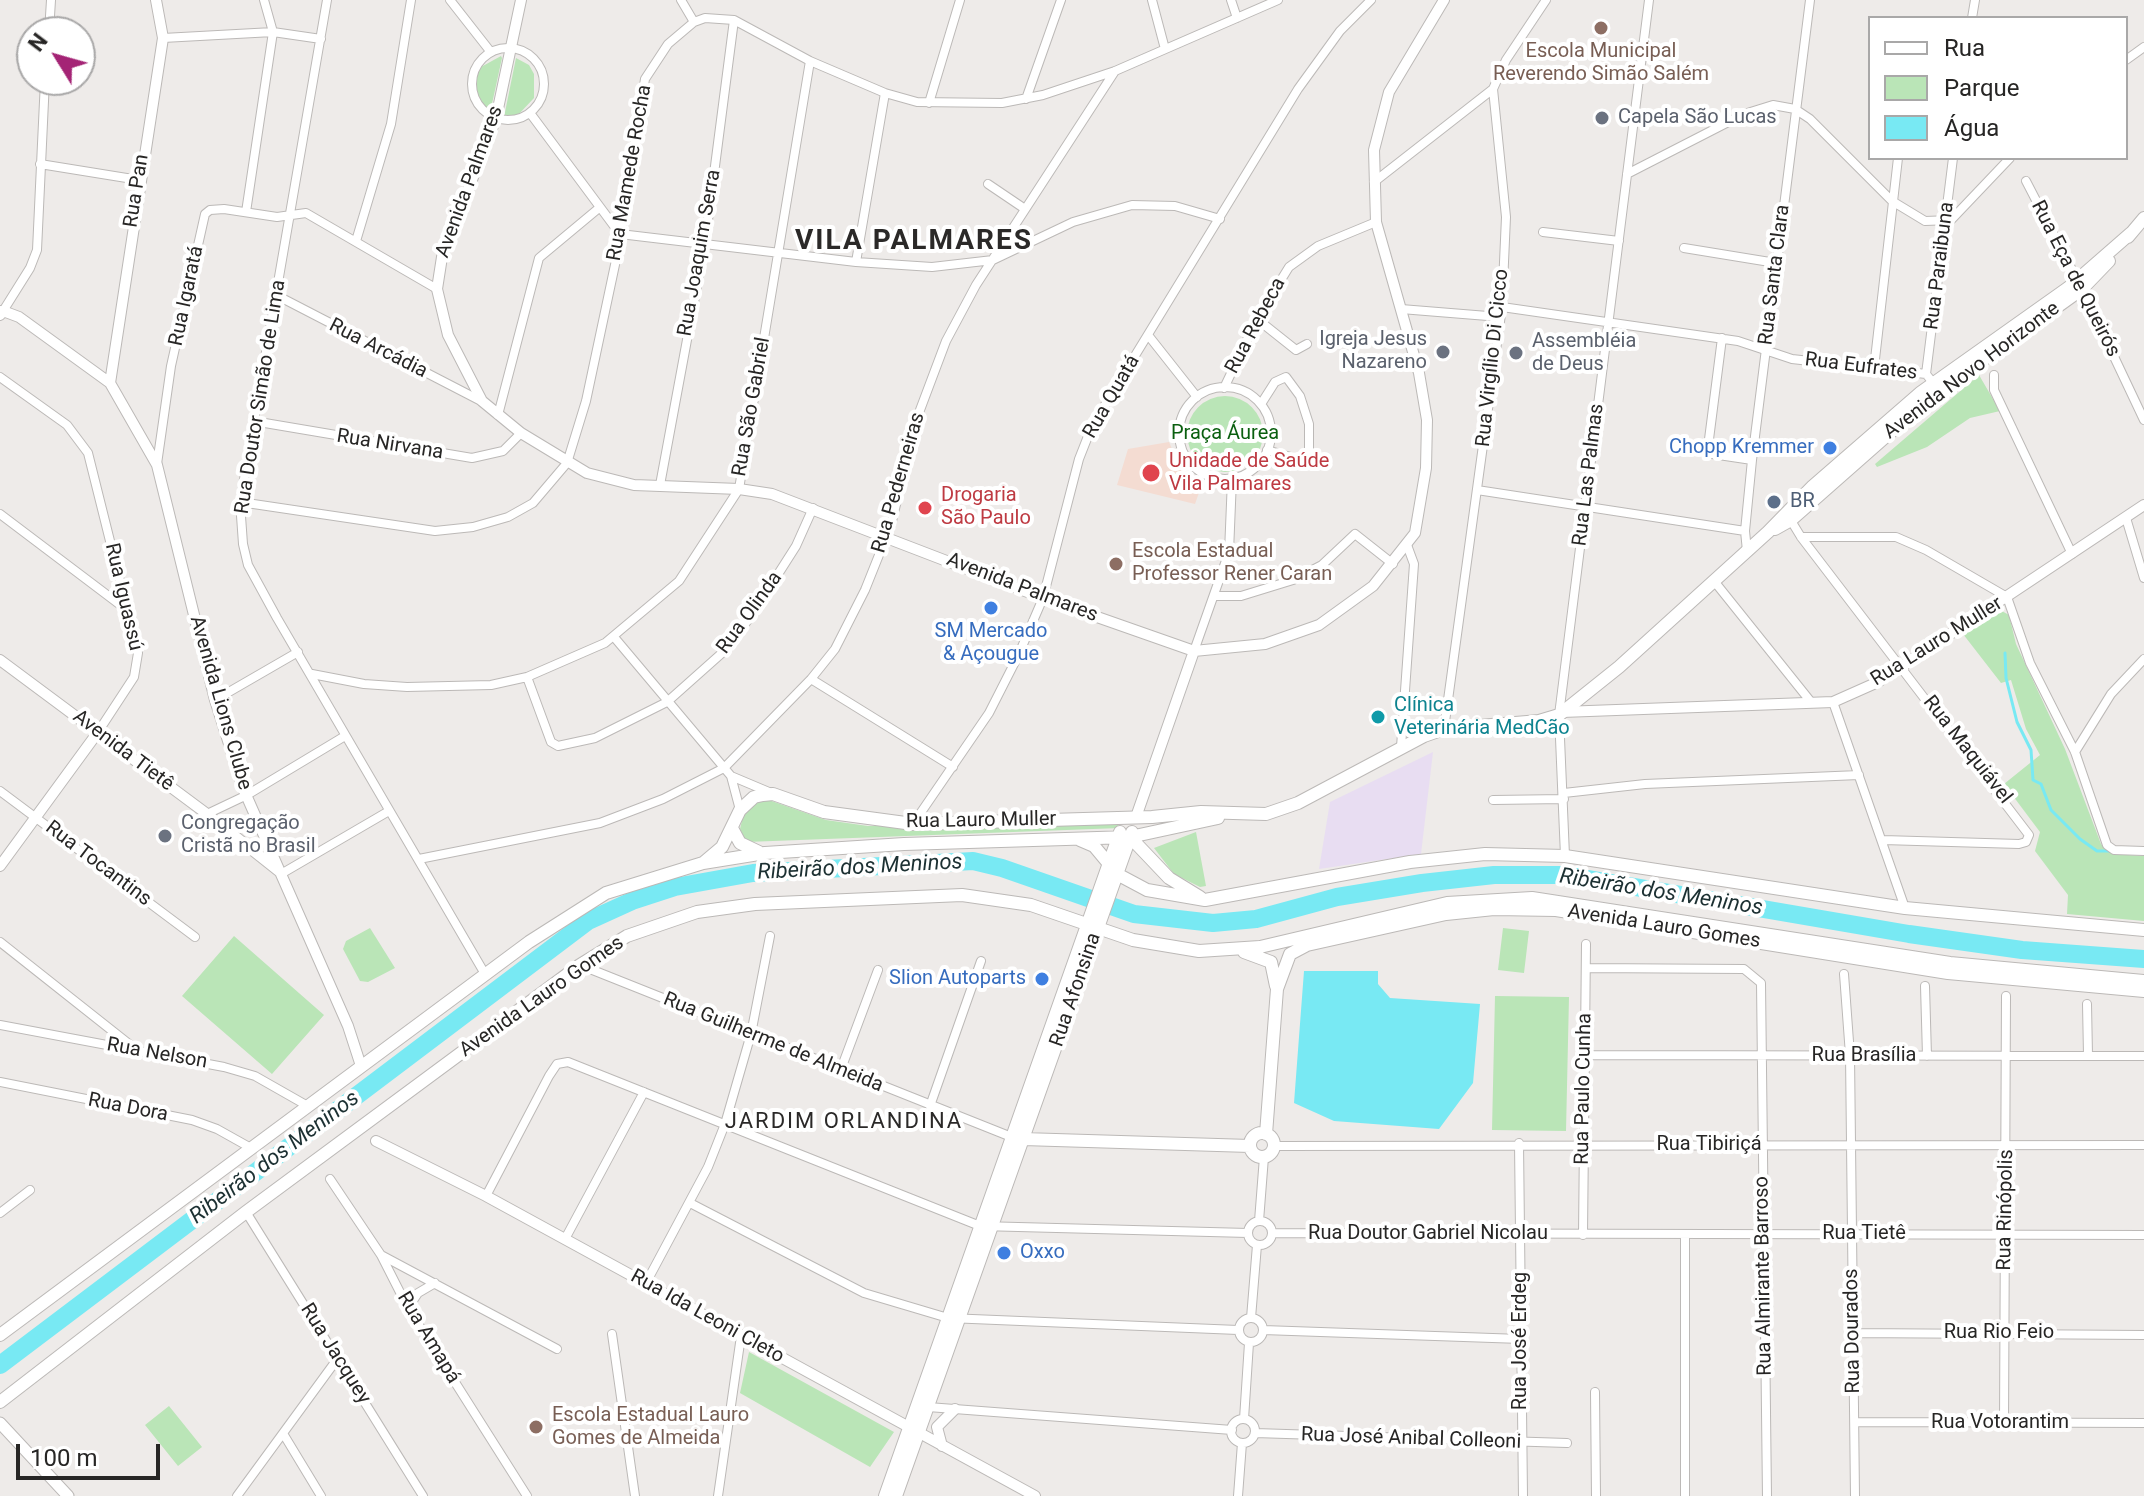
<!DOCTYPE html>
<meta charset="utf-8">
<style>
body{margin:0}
#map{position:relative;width:2144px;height:1496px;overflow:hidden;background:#eeebe9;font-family:Roboto,sans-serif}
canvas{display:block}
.legend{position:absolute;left:1868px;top:16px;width:260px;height:144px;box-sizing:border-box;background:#fff;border:2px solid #a9a8a8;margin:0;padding:10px 14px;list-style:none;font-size:24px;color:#272625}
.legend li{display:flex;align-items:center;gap:16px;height:40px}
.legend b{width:40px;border:2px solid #a9a8a8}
.north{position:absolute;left:16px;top:16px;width:80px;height:80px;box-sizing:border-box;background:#fff;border:2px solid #a9a8a8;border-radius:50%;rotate:307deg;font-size:22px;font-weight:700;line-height:32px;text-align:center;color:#272625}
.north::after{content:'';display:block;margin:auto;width:28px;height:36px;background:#a42475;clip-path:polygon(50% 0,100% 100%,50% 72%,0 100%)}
.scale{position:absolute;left:16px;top:1444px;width:144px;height:36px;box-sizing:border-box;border:4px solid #272625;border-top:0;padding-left:10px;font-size:24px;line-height:28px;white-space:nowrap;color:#272625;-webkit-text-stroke:6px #fff;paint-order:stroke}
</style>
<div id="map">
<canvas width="2144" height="1496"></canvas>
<ul class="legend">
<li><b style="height:10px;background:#fff"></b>Rua</li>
<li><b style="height:22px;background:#bae5b7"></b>Parque</li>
<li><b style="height:22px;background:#78e9f3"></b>Água</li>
</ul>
<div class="north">N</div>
<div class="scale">100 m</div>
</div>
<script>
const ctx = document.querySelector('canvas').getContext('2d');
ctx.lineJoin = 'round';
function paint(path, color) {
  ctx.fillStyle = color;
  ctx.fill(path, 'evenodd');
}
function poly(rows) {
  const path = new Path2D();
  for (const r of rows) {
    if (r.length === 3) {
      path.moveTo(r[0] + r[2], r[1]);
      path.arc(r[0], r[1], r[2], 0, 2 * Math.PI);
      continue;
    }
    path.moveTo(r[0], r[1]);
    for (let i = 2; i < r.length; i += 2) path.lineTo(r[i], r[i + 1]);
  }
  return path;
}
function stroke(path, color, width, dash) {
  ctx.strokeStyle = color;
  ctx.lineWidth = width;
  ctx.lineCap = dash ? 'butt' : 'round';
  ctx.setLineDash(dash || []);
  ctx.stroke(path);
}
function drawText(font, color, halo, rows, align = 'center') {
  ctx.font = font + ' Roboto,sans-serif';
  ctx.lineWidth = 8;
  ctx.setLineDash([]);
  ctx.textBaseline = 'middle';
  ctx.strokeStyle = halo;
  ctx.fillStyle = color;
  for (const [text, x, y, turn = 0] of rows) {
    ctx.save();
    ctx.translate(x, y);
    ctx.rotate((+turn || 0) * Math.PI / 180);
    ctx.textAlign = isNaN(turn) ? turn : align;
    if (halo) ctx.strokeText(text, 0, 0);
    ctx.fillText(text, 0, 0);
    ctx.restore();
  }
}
paint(poly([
 [1433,752,1421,854,1319,869,1330,802]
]), '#e8ddf2');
paint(poly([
 [1169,442,1182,472,1201,487,1195,504,1117,485,1128,449]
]), '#f4dcd2');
paint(poly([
 [501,56,502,58,490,113,476,97,476,77,481,67],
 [516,58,529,65,534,74,534,98,518,115,504,117],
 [1979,375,2000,411,1970,418,1927,447,1877,467,1875,464],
 [1225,434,38],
 [2000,610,2009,615,2016,644,2065,749,2101,844,2112,854,2144,856,2144,921,2067,914,2068,895,2035,851,2040,832,2004,784,2040,755,2026,729,2011,680,2001,683,1963,634],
 [763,798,826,820,868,826,1117,824,1120,828,746,842,740,829,744,812,751,803],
 [1196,832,1206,886,1200,887,1174,874,1154,848],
 [370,928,395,968,368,982,360,981,343,949,346,941],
 [1503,928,1529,931,1524,973,1498,970],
 [234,936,324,1015,272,1074,182,996],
 [1495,996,1569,997,1566,1131,1492,1130],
 [749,1352,894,1432,870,1467,740,1393],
 [169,1406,202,1447,178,1466,145,1425]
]), '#bae5b7');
paint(poly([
 [1304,971,1378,971,1378,984,1390,998,1480,1004,1473,1083,1439,1129,1334,1121,1294,1103]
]), '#78e9f3');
stroke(poly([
 [2005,653,2006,678,2017,722,2031,750,2033,780,2041,784,2051,810,2080,839,2097,851,2109,851]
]), '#78e9f3', 3);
stroke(poly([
 [0,1365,588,921,632,901,675,887,753,873,973,861,1002,868,1134,914,1213,923,1256,919,1337,897,1422,883,1494,875,1565,875,1909,934,2022,950,2144,959]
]), '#78e9f3', 18);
const minor = poly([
 [327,0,240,502,243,544,248,565,277,618,485,974],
 [450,0,490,51],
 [681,0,694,22],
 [1152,0,1165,49],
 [1231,0,1237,18],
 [1972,18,1975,0],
 [49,32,51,0],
 [163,38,273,32,321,39],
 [508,84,36],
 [2126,60,2144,47],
 [1026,99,1061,0],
 [929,103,960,0],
 [530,113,620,234,856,262,932,267,993,260,1073,222,1132,205,1175,206,1220,219],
 [40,164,139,180],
 [1627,174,1744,114,1773,105,1795,109,1810,119,1892,201,1925,221,1951,220,2010,158],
 [2026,181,2082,289,2144,420],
 [1374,182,1493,89],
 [988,184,1025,209],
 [246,212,273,32,264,0],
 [1543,232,1619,241],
 [356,241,391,124,411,0],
 [1684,248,1776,263],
 [856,262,885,93],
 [276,295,481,401],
 [1502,307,1738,341,1792,359,1926,374,1934,384],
 [1401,309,1500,317],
 [0,310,3,311,30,268,37,250,45,80],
 [1257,319,1296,350,1307,344],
 [1148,335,1197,397],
 [1722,338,1708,447,1712,454,1752,460],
 [1874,368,1898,158],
 [1926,374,1953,158],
 [1994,375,1994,390,2072,554],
 [0,377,67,425,88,453,138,653,134,677,98,732],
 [1225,433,46],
 [1224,388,1257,319,1289,267,1318,246,1376,222],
 [1261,404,1275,382,1286,377,1300,396,1309,424,1309,451,1304,461,1267,450],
 [498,415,539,258,599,208],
 [253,421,472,458,503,451,521,433],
 [157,464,171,366,205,214,210,210,224,209,277,217,306,213,437,289],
 [660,485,705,243,734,20],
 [1477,490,1745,531],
 [240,502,435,531,473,527,508,517,533,503,567,463,586,401,616,260,645,79,668,44,694,22,705,18,734,20,810,61,885,93,917,102,1002,103,1043,95,1115,71,1278,0],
 [0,514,127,610],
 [2126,518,2144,578],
 [1790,519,1801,537,2029,835,2026,842,2019,844,1883,840],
 [1801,537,1896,537,1926,550,2007,597,2030,663,2075,752,2107,845,2114,850,2144,851],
 [1747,551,1745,531,1752,460,1810,0],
 [1714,581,1811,702],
 [1216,596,1241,596,1293,580,1322,565,1355,534,1393,564],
 [614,637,731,776,740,810],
 [1194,651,1229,552,1232,479],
 [312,674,364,684,407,687,491,685,527,677,605,643,679,581,739,489,810,61],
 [527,677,551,742,558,746,595,738,667,702,722,653,752,615,796,546,813,508],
 [811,679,953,767],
 [215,700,298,652],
 [1833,702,1905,908],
 [1444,729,1502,307,1506,217,1493,89,1506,60,1546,0],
 [1401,747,1414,564,1407,545],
 [2075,752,2111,694,2144,659],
 [731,776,769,792],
 [0,791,195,937],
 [1564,793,1645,784,1859,775],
 [1493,800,1564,799],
 [207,814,247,795,345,736],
 [913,824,989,713,1018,656,1043,598,1079,459,1092,426,1298,89,1340,31,1371,0],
 [1565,856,1559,715,1649,0],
 [419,859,600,823,663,799,724,768,811,679,835,649,865,590,891,525,917,418,946,341,976,285,1115,71],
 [281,874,389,811],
 [0,942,134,1048],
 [580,965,1014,1138],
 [1586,968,1744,969,1761,983,1767,1496],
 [1844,974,1850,1055,1855,1496],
 [1925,986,1927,1056],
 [2087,1004,2088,1055],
 [0,1025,224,1067,255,1076,306,1105],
 [1584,1055,2144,1056],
 [841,1069,878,970],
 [0,1082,192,1120,217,1129,251,1148],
 [930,1106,981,961],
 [1519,1143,1523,1496],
 [1274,1146,2144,1145],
 [330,1179,381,1255,408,1308,527,1496],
 [486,1196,549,1076,557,1064,568,1062,980,1226,1248,1233],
 [690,1203,864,1293,948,1318,1238,1330],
 [246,1212,423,1496],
 [0,1213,30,1190],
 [1260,1233,12],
 [1259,1221,1264,1157],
 [1273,1233,2144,1235],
 [1583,1235,1586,944],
 [565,1239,644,1092],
 [381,1255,557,1349],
 [646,1283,708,1167,725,1124,751,1034,770,936],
 [408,1308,418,1293,435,1283],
 [1251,1330,12],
 [1251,1318,1257,1245],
 [1263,1330,1521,1339],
 [1853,1333,2144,1335],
 [612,1334,635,1496],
 [1595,1392,1596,1496],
 [928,1407,1232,1430],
 [1244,1419,1249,1343],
 [1243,1431,12],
 [1855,1422,2144,1423],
 [2004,1423,2006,996],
 [1255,1433,1567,1443],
 [284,1435,321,1496],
 [237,1496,338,1358],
 [718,1496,741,1336],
 [1238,1496,1242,1443],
 [1685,1496,1685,1234]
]);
const tertiary = poly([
 [521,0,496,118,442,257,437,289,448,335,482,401,521,433,587,473,634,485,739,489,772,494,1043,598,1194,651,1265,644,1319,625,1373,586,1415,533,1426,468,1427,420,1419,373,1376,222,1374,150,1389,92,1444,0],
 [0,315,3,311,19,317,110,383,157,465,215,700,243,788,348,1026,361,1066],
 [110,383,163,38,156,0],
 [0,660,207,814,280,872],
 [1562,712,1833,702,1878,682,2144,505],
 [1136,817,1194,651],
 [0,866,98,732],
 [376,1141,486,1196,1035,1496],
 [942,1446,937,1427,955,1409]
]);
const secondary = poly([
 [0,1423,68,1496]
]);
const primary = poly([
 [2128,237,2144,218],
 [1775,529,1791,520,1926,401,2082,289,2109,261],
 [733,830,740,843,759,852],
 [1130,837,1169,878,1200,897],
 [1080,840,1094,846,1109,864],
 [703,863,722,847,740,810,754,797,763,795,773,794,824,812,913,824,1152,817,1201,812,1266,814,1298,803,1424,736,1444,729,1539,721,1559,715,1619,667,1768,532,1813,486,1920,393,2068,288,2131,233],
 [1117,874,1147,890,1205,900,1410,862,1485,854,1565,856,1905,908,2144,930],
 [1244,952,1271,962,1276,986],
 [1262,1145,12],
 [1266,1134,1277,989,1290,954,1307,945,1446,914,1494,909,1556,910,1948,973,2144,991],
 [1023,1139,1250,1146],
 [0,1335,529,942,606,893,703,863,765,853,904,844,1130,837,1218,818],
 [0,1402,246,1212,580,965,627,936,697,912,755,904,962,895,1031,905,1133,940,1199,951,1260,947,1447,903,1532,898,1950,963,2144,981],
 [885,1496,1120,832],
 [896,1496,1132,832]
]);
stroke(minor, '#bcb9b7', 10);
stroke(tertiary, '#bcb9b7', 12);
stroke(secondary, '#bcb9b7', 13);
stroke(primary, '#bcb9b7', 14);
stroke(minor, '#fff', 8);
stroke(tertiary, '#fff', 10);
stroke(secondary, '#fff', 11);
stroke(primary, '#fff', 12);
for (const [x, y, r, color] of [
 [1601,28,8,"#8d6e63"],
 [1602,118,8,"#6b7280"],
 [1443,352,8,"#6b7280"],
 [1516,353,8,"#6b7280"],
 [1830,448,8,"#3f7fe0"],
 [1151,473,10,"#e0444e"],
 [1774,502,8,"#5c6f8a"],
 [925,508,8,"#e0444e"],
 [1116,564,8,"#8d6e63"],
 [991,608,8,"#3f7fe0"],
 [1378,717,8,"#0f9aa8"],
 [165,836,8,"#6b7280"],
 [1042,979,8,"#3f7fe0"],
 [1004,1253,8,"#3f7fe0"],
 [536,1427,8,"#8d6e63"]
]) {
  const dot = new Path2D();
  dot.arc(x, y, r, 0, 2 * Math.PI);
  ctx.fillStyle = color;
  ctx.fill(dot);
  stroke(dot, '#fff', 3);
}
drawText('20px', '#785e54', '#fff', [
 ["Escola Municipal",1601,52,"center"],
 ["Reverendo Simão Salém",1601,75,"center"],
 ["Escola Estadual",1132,552],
 ["Professor Rener Caran",1132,575],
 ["Escola Estadual Lauro",552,1416],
 ["Gomes de Almeida",552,1439]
], 'left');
drawText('20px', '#5b616d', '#fff', [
 ["Capela São Lucas",1618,118],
 ["Igreja Jesus",1427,340,"right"],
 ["Nazareno",1427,363,"right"],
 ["Assembléia",1532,342],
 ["de Deus",1532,365],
 ["Congregação",181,824],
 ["Cristã no Brasil",181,847]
], 'left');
drawText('20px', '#272625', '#fff', [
 ["Rua Mamede Rocha",630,173,-80],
 ["Avenida Palmares",470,182,-70],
 ["Rua Pan",137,191,-81],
 ["Rua Joaquim Serra",700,253,-80],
 ["Rua Paraibuna",1940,266,-83],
 ["Rua Santa Clara",1775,275,-83],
 ["Rua Eça de Queirós",2075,279,63],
 ["Rua Igaratá",187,296,-78],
 ["Rua Rebeca",1256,326,-62],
 ["Rua Arcádia",378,349,27],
 ["Rua Virgílio Di Cicco",1493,358,-84],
 ["Rua Eufrates",1861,367,7],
 ["Avenida Novo Horizonte",1972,371,-37],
 ["Rua Doutor Simão de Lima",261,397,-81],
 ["Rua Quatá",1112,397,-60],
 ["Rua São Gabriel",752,407,-80],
 ["Rua Nirvana",390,445,9],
 ["Rua Las Palmas",1589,475,-83],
 ["Rua Pederneiras",899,483,-74],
 ["Avenida Palmares",1022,588,21],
 ["Rua Iguassú",123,597,77],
 ["Rua Olinda",750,613,-54],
 ["Rua Lauro Muller",1937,642,-32],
 ["Avenida Lions Clube",220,703,74],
 ["Rua Maquiável",1967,750,52],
 ["Avenida Tietê",123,751,37],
 ["Rua Lauro Muller",981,821,-1],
 ["Rua Tocantins",98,864,37],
 ["Avenida Lauro Gomes",1664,927,9],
 ["Rua Afonsina",1076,990,-71],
 ["Avenida Lauro Gomes",542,997,-35],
 ["Rua Guilherme de Almeida",773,1043,22],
 ["Rua Nelson",157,1054,10],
 ["Rua Brasília",1864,1056],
 ["Rua Paulo Cunha",1584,1089,-89],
 ["Rua Dora",128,1108,11],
 ["Rua Tibiriçá",1709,1145],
 ["Rua Rinópolis",2006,1210,-89],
 ["Rua Doutor Gabriel Nicolau",1428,1234],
 ["Rua Tietê",1864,1234],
 ["Rua Almirante Barroso",1764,1276,-91],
 ["Rua Ida Leoni Cleto",707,1317,29],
 ["Rua Dourados",1853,1331,-91],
 ["Rua Rio Feio",1999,1333],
 ["Rua Amapá",428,1338,59],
 ["Rua José Erdeg",1521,1341,-90],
 ["Rua Jacquey",335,1354,58],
 ["Rua Votorantim",2000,1423],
 ["Rua José Anibal Colleoni",1411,1439,2]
]);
drawText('20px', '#0a5f0f', '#fff', [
 ["Praça Áurea",1225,434]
]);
drawText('20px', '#366cbe', '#fff', [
 ["Chopp Kremmer",1814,448],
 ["SM Mercado",991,632,"center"],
 ["& Açougue",991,655,"center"],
 ["Slion Autoparts",1026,979],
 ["Oxxo",1020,1253,"left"]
], 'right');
drawText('20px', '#be3a42', '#fff', [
 ["Unidade de Saúde",1169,462],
 ["Vila Palmares",1169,485],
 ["Drogaria",941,496],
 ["São Paulo",941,519]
], 'left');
drawText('20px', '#4e5e75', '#fff', [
 ["BR",1790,502]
], 'left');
drawText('20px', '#0d838f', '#fff', [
 ["Clínica",1394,706],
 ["Veterinária MedCão",1394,729]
], 'left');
drawText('italic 22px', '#1c3032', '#fff', [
 ["Ribeirão dos Meninos",860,868,-3],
 ["Ribeirão dos Meninos",1661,893,9],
 ["Ribeirão dos Meninos",275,1158,-37]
]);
ctx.letterSpacing = '2px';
drawText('22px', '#2b2928', '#fff', [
 ["JARDIM ORLANDINA",844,1122]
]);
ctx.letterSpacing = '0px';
ctx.letterSpacing = '2px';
drawText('bold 28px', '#2b2928', '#fff', [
 ["VILA PALMARES",914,242]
]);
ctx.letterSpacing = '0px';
</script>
